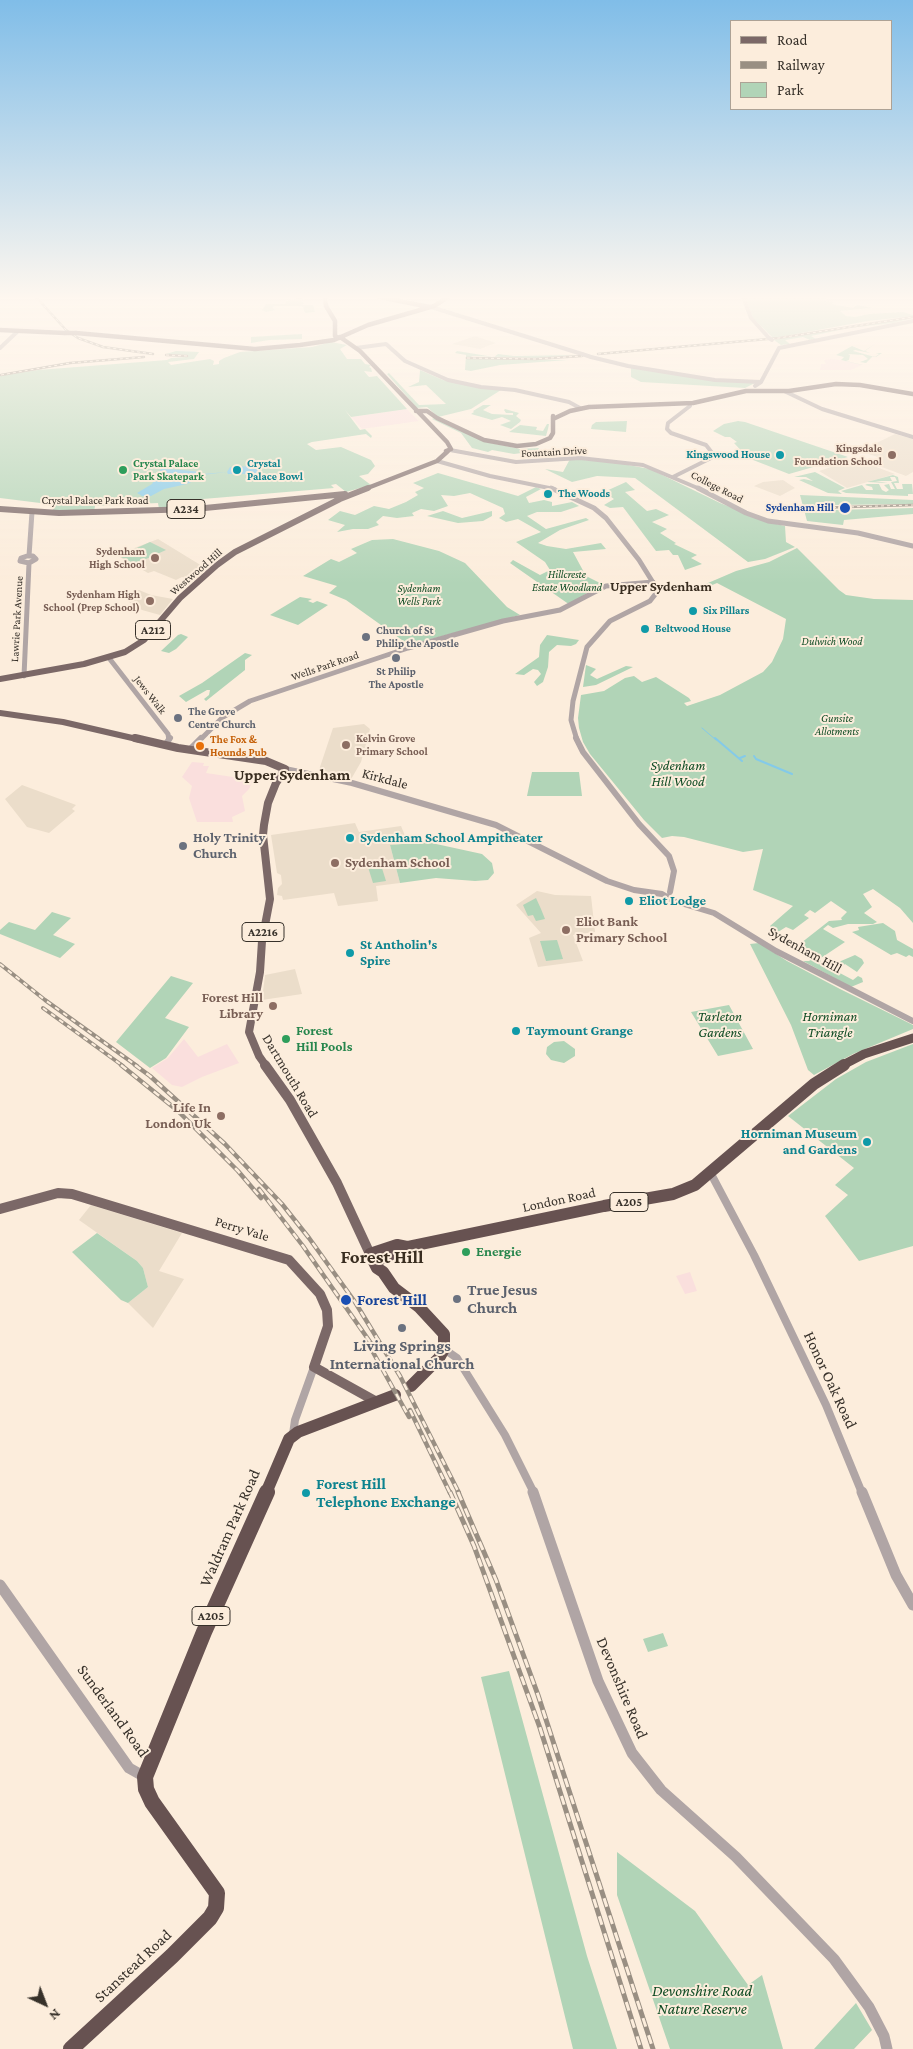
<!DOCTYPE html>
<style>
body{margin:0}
#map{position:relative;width:913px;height:2049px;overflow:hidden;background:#fceddc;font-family:"Crimson Pro",serif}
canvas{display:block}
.legend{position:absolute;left:730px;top:20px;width:162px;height:90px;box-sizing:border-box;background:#fceddc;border:1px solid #ada295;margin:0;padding:6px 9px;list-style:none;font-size:15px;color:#37312a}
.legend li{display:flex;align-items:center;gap:10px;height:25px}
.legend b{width:25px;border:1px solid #ada295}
.north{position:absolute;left:20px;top:1979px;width:50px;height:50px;-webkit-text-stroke:4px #fceddc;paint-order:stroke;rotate:137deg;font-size:14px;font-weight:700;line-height:20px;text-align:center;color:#37312a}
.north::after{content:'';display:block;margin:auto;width:18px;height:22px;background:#37312a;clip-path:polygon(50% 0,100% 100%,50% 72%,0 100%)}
</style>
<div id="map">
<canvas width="913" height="2049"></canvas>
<ul class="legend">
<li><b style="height:6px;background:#7b6867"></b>Road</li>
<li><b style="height:6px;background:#998f83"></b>Railway</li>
<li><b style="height:14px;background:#b1d4b7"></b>Park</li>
</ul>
<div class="north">N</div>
</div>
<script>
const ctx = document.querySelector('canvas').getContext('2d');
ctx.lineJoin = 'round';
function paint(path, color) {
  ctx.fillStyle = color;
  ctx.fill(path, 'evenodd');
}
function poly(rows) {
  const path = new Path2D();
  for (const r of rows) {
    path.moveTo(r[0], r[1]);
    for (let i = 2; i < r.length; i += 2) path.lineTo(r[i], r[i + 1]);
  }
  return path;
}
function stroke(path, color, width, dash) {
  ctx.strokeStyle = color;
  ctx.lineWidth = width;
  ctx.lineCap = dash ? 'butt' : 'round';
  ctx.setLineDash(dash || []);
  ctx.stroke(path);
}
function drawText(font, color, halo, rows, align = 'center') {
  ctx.font = font + ' "Crimson Pro",serif';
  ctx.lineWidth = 4;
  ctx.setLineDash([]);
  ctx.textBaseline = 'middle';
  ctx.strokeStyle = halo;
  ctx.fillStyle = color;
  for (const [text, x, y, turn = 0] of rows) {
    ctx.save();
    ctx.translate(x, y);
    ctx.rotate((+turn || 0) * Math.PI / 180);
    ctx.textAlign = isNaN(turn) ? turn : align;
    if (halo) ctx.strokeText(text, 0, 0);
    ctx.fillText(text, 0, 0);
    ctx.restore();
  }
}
paint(poly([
 [830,359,842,360,862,365,851,370,820,370,821,364,826,364,824,360],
 [407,409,419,421,362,429,351,417],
 [192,762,204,763,203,766,209,766,206,773,253,780,249,789,242,796,245,811,232,817,233,822,197,822,189,798,192,786,182,777],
 [184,1039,198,1057,227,1044,239,1063,202,1077,182,1087,172,1085,152,1068,168,1058],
 [690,1272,697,1291,685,1294,676,1276]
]), '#fadfdd');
paint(poly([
 [475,336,496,343,480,349,452,344],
 [895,434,913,439,913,472,906,476,871,463,880,458,860,451],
 [855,459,895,474,847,488,819,471],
 [783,480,795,488,780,496,754,486,763,482],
 [158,539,207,569,194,581,182,577,176,580,154,571,148,573,116,555],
 [139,590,151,595,173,599,160,615,142,610,129,602,127,594],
 [364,724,370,729,361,762,350,781,318,773,333,728],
 [22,785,76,805,72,809,75,811,49,833,27,827,5,799],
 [355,823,359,832,401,826,408,843,390,845,400,883,376,886,378,901,338,906,334,893,283,900,282,896,277,895,278,888,282,884,281,875,277,873,271,835],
 [537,891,555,895,591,896,595,932,573,935,583,961,538,967,529,938,541,933,516,905],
 [295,969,302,994,262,1000,265,975],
 [91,1205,182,1233,159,1271,184,1279,153,1328,128,1303,148,1287,143,1268,137,1261,79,1220]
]), '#ebddca');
paint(poly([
 [745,297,827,297,824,301,834,302,832,304,836,305,853,308,857,305,872,308,840,311,846,316,855,317,869,314,903,312,913,315,913,316,868,321,773,338,753,318],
 [300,298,304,300,300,300,304,303,301,305,313,305,315,312,305,313,303,308,305,307,299,306,274,306,272,308,276,310,266,312,262,310,266,304,285,304,286,301],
 [913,318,893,323,849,328,811,336,816,339,810,340,803,337,785,340,790,344,781,345,774,340,888,321],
 [302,334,302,339,269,340,251,343,251,337],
 [331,342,347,345,340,349,347,359,361,359,365,364,371,365,369,367,371,368,372,372,364,371,369,377,377,376,407,409,351,417,345,410,360,430,365,429,372,436,371,438,366,434,312,442,307,444,316,450,341,447,371,460,375,466,368,474,359,476,371,485,346,492,336,484,331,485,334,488,179,501,178,508,159,509,158,503,95,506,94,512,52,511,56,505,0,498,0,376,38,370,167,360,171,358,186,357,186,355,166,354,176,351,199,352,194,359,168,362,171,365,210,359,214,361,213,365,219,364,219,361,224,358,240,352,312,347],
 [875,344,865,351,870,353,855,350,853,351,875,357,879,354,876,353,882,353,876,357,873,356,866,363,860,362,868,359,863,355,848,354,850,355,849,360,846,361,863,365,862,365,841,360,844,357,836,355,852,346,864,351],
 [457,351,494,357,498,354,514,356,578,355,535,358,472,356,469,359,568,360,500,365,471,371,465,370,466,355,455,353],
 [631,368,717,381,755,383,745,388,641,382,631,377],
 [420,370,443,380,501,390,471,409,438,417,427,407,417,408,387,374,389,373,419,405,446,404,426,385,408,387,419,382],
 [483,405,491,405,483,410,492,414,513,415,513,413,506,413,504,410,505,409,519,413,516,416,521,420,520,422,511,429,500,425,511,421,502,417,492,420,471,414,474,412,473,411],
 [434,418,486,442,520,449,539,448,537,451,514,454,492,450,488,452,472,448,461,433,432,419],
 [627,421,626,432,591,429,592,425,596,422],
 [738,421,745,422,848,457,789,474,748,458,734,443,737,442,730,437,725,437,713,431,724,424],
 [547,424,549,424,548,429,546,436,509,432,520,425,537,427,536,430,543,431],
 [570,459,612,462,650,469,720,503,768,522,785,526,786,542,795,547,765,559,748,562,635,478,597,476,572,482,545,469,563,472],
 [815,472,845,488,838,491,842,494,828,493,799,480,804,479,813,481,806,477,794,477],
 [438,473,518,496,536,487,541,489,526,497,529,503,544,500,552,502,552,506,572,502,579,506,561,512,537,512,527,516,546,529,586,518,589,520,560,530,538,543,547,546,566,549,601,543,606,549,573,552,586,576,604,585,591,590,570,605,510,563,513,560,540,575,550,570,545,562,516,542,541,532,518,519,506,522,499,518,505,514,503,508,470,493,454,496,441,495,448,506,434,511,421,509,412,513,414,516,397,518,383,516,376,522,379,525,368,529,353,529,337,532,345,525,328,520,340,511,355,515,374,506,389,509,406,502,418,495,415,492,424,488,413,483],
 [893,475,898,477,899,483,894,483,897,489,903,489,902,484,912,484,913,494,908,494,908,496,885,495,846,493,841,491,862,485,866,490,873,490,872,487,865,485,867,484,879,484,882,490,886,492,889,490,884,485,889,484,891,489,895,489,891,482,897,481,895,477,890,477,892,481,875,481,888,483,867,482],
 [626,482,635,490,625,492,647,511,656,509,669,515,652,522,667,529,660,533,676,543,674,544,697,555,691,558,702,564,685,570,678,555,673,555,669,550,656,551,623,507,610,508,604,505,614,499,604,492],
 [800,495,913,500,913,504,832,505,814,508,832,508,833,510,913,508,913,514,844,520,843,525,807,521],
 [443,511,462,518,492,511,492,516,483,521,458,523,427,516],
 [393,539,439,551,465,563,507,607,520,615,409,645,346,600,329,593,337,586,303,576,331,559,339,562,357,553,351,549,372,540],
 [150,542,166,550,135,564,119,556],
 [797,548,839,590,846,595,874,599,913,600,913,923,900,908,873,889,863,894,872,907,864,913,877,922,873,924,848,924,833,928,828,925,823,929,845,942,821,958,821,963,853,980,858,976,862,978,863,982,851,987,803,961,809,961,812,959,801,947,801,943,829,921,842,920,841,918,847,912,831,901,815,913,810,910,804,915,809,918,793,930,786,927,778,932,785,936,782,939,796,948,782,941,770,926,793,906,753,890,763,849,743,852,684,837,672,836,662,838,644,820,590,754,583,742,579,728,578,718,581,695,604,691,625,678,634,676,642,682,656,677,689,698,691,701,684,703,687,706,720,695,763,672,772,662,783,639,786,619,717,583,693,593,687,592,736,571,769,562],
 [300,597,312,599,308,601,313,603,317,601,328,605,298,625,270,615],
 [181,634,188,637,176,649,169,653,161,651,178,635],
 [547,635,579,640,576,644,571,646,557,645,549,652,548,667,543,682,537,686,534,682,541,674,538,670,533,669,524,675,515,674,539,657,540,645],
 [245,653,252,655,245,660,245,670,206,701,204,699,209,695,210,690,207,690,186,702,179,696,202,683],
 [586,665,596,669,590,675,597,679,626,666,633,667,596,685,583,687],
 [532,772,579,772,582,796,527,796],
 [427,842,482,854,492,863,494,873,488,880,475,881,436,878,400,883,390,845],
 [381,865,386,881,373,883,368,867],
 [536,898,541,909,545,919,536,921,533,915,528,916,527,914,523,905],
 [52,912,71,918,53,935,75,944,60,958,0,934,0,930,9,922,35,930],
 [883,923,895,931,897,940,913,949,913,957,909,955,906,957,897,953,891,955,852,932,859,930,858,927],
 [557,940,563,959,546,961,540,941],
 [759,943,787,961,840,989,913,1025,913,1029,853,1054,814,1075,808,1070,791,1025,750,944],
 [855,955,862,959,864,963,857,972,845,964,838,970,834,966,841,961],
 [171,976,193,983,165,1018,189,1027,166,1058,150,1068,116,1042],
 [729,1005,753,1049,718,1056,691,1012],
 [564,1041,575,1049,575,1056,564,1063,551,1060,546,1054,547,1047,554,1042],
 [913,1044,913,1246,859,1261,825,1216,848,1195,835,1185,854,1168,788,1116,836,1079,866,1062],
 [97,1233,137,1261,143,1268,148,1287,128,1303,121,1300,72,1252],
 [663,1633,668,1646,648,1652,643,1639],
 [509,1671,587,1956,617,2049,573,2049,481,1677],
 [617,1852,695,1911,748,1985,762,1975,783,2049,670,2049,617,1895],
 [856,2003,872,2030,854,2049,814,2049]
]), '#b1d4b7');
paint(poly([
 [255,466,259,471,258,474,228,474,227,472,202,475,202,477,187,484,164,489,151,496,142,496,137,493,152,484,161,469,182,470,200,472,202,474,227,472,230,467]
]), '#84cae9');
stroke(poly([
 [702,728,716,740]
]), '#84cae9', 1);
stroke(poly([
 [715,738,742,761],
 [754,756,756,759,792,774],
 [740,758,745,756]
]), '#84cae9', 2);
stroke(poly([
 [743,297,751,318,769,338],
 [431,307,582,354],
 [0,348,18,331],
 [356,348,386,344,405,361,448,380,481,387,515,390,569,402,580,408],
 [591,357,628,366,715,380,761,382],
 [755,386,761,382,779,348,913,321],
 [784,391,822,409,913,437],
 [450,450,516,462,580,458,643,465,700,489],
 [437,461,490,476,554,489],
 [673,477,711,458,713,454,706,445,671,433,667,429,668,423,690,406,689,403]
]), '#b0a5a5', 4);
stroke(poly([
 [551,488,594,508,606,518,639,560,657,589,657,592,650,601,610,621,587,647,573,701,571,720,577,740],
 [698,488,746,513,768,521,858,533,913,546],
 [27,556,33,556,36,559,29,563,20,561,21,558,27,556],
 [29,556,32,512],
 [109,658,168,734,169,740],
 [24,676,29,563],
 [200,740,223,717,250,701,408,648,503,621,560,610,606,586,653,582]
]), '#b0a5a5', 5);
stroke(poly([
 [576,738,583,752,639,824,669,856,674,871,670,892],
 [165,745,170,738],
 [189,750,201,738],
 [285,769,352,783,496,825,607,881,634,890,662,894,674,901,714,913,776,951,913,1021]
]), '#b0a5a5', 6);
stroke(poly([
 [710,1172,754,1255,826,1405,862,1493],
 [444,1349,457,1358,505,1435,534,1493],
 [293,1434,295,1420,314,1367]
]), '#b0a5a5', 8);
stroke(poly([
 [533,1492,598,1681,632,1753,661,1790,736,1857,834,1959,869,2007,884,2036,887,2049],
 [862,1492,896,1575,913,1605],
 [0,1585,129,1768,145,1777]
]), '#b0a5a5', 11);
stroke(poly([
 [325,297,326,306,335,321,335,336,339,338],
 [379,297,430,307],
 [0,330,65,333],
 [76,333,255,349,300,345,334,340,368,325,434,306,448,297],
 [340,337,360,351,447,442,451,449,446,451],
 [416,411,427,411,437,418,484,440,517,446,536,444,550,438,553,433,553,416],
 [553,419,570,411,589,407,693,403,746,391,789,391,836,384,860,385,913,394],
 [365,489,437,461,448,451]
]), '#7b6867', 4.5);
stroke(poly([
 [0,509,59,513,195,509,345,494],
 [0,679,84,664,125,652,144,640,180,598,217,565,235,552,340,499,368,488],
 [0,713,63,722,141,740]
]), '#7b6867', 6);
stroke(poly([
 [135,738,178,748,266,761,285,769,276,783,268,803,264,825,263,835,270,899,262,941,260,972,249,1032,259,1056,266,1066]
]), '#7b6867', 8);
stroke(poly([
 [265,1065,290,1100,337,1183,370,1254],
 [0,1209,58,1193,72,1194,289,1260,320,1294,327,1310,328,1326,314,1367,377,1402]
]), '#7b6867', 10);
stroke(poly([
 [841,1066,864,1054,913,1038]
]), '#675251', 9);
stroke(poly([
 [407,1247,397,1245,370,1254,377,1268,383,1272,394,1288,419,1307,444,1334,444,1349,439,1358,411,1386],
 [374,1262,407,1247,604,1206,673,1194,695,1185,814,1084,844,1065],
 [266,1493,289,1439,298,1432,395,1395]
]), '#675251', 12);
stroke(poly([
 [71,2049,172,1956,210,1918,216,1908,217,1893,152,1802,146,1789,145,1777,204,1632,267,1492]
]), '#675251', 16);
const railFar3 = poly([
 [36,297,66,330,78,338,103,347,153,354],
 [598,354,779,338,913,317],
 [166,355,187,356],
 [467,358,535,359,582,356],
 [1,375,70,363,144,357],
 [815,508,913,505]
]);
const railFar2 = poly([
 [0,964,45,1000,137,1066],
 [43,1008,123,1066]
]);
const railFar1 = poly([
 [121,1065,178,1111,238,1171,261,1198],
 [135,1065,150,1076,225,1144,282,1204,309,1238,355,1302,400,1376,459,1493],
 [259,1189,303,1246,375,1349],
 [369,1345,409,1417],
 [410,1410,450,1493]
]);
const rail = poly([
 [450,1492,474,1546,540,1728,641,2049],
 [458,1492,496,1580,538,1695,653,2049]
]);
stroke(railFar3, '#998f83', 2.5);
stroke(railFar2, '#998f83', 4);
stroke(railFar1, '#998f83', 4.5);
stroke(rail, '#998f83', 5);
stroke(railFar3, '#fceddc', 1, [3]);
stroke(railFar2, '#fceddc', 2, [5]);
stroke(railFar1, '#fceddc', 2.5, [7]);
stroke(rail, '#fceddc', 3, [9]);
stroke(poly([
 [769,338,772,340],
 [582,354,591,357]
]), '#b0a5a5', 4);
stroke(poly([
 [65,333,76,333]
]), '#7b6867', 4.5);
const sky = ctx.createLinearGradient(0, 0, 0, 584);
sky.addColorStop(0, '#80bde8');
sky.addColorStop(0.51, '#fef7ef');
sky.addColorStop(1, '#fef7ef00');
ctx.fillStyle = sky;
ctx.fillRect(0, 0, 913, 584);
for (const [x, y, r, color] of [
 [780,455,5,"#0f9aa8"],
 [892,455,5,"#8d6e63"],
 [123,470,5,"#2e9e5b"],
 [237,470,5,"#0f9aa8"],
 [548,494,5,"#0f9aa8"],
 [845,508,6,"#1a4fb4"],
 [155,558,5,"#8d6e63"],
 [150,601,5,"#8d6e63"],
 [693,611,5,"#0f9aa8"],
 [645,629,5,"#0f9aa8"],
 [366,637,5,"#6b7280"],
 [396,658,5,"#6b7280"],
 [178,718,5,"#6b7280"],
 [346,745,5,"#8d6e63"],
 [200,746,5,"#e8710a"],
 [350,838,5,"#0f9aa8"],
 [183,846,5,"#6b7280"],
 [335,863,5,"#8d6e63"],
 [629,901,5,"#0f9aa8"],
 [566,930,5,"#8d6e63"],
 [350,953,5,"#0f9aa8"],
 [273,1006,5,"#8d6e63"],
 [516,1031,5,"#0f9aa8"],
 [286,1039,5,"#2e9e5b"],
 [221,1116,5,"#8d6e63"],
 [867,1142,5,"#0f9aa8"],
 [466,1252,5,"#2e9e5b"],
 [457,1299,5,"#6b7280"],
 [346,1300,6,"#1a4fb4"],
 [402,1328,5,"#6b7280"],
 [306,1493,5,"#0f9aa8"]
]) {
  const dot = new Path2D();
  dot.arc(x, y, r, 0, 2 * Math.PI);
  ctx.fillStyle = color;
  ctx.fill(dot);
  stroke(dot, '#fceddc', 2);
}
drawText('bold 11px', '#785e54', '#fceddc', [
 ["Kingsdale",882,449],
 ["Foundation School",882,462],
 ["Sydenham",145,552],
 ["High School",145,565],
 ["Sydenham High",140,595],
 ["School (Prep School)",140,608],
 ["Kelvin Grove",356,739,"left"],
 ["Primary School",356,752,"left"]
], 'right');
drawText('11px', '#37312a', '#fceddc', [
 ["Fountain Drive",554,452,-3],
 ["College Road",717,487,27],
 ["Crystal Palace Park Road",95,501],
 ["Westwood Hill",196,572,-41],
 ["Lawrie Park Avenue",17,619,-87],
 ["Wells Park Road",325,666,-19],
 ["Jews Walk",150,695,52]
]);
drawText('bold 11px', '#0d838f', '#fceddc', [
 ["Kingswood House",770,455,"right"],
 ["Crystal",247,464],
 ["Palace Bowl",247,477],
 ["The Woods",558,494],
 ["Six Pillars",703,611],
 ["Beltwood House",655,629]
], 'left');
drawText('bold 11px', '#27864d', '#fceddc', [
 ["Crystal Palace",133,464],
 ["Park Skatepark",133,477]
], 'left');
drawText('bold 11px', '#164399', '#fceddc', [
 ["Sydenham Hill",834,508]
], 'right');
drawText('italic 11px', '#0e4b23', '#fceddc', [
 ["Hillcreste",567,575],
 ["Estate Woodland",567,588],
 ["Sydenham",419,589],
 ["Wells Park",419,602],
 ["Dulwich Wood",832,642],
 ["Gunsite",837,719],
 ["Allotments",837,732]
]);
drawText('bold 11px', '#5b616d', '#fceddc', [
 ["Church of St",376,631],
 ["Philip the Apostle",376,644],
 ["St Philip",396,672,"center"],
 ["The Apostle",396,685,"center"],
 ["The Grove",188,712],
 ["Centre Church",188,725]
], 'left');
drawText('bold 11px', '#c56008', '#fceddc', [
 ["The Fox &",210,740],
 ["Hounds Pub",210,753]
], 'left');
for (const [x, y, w] of [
 [186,509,38],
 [153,630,35],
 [263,932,42],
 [629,1202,38],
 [211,1616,38]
]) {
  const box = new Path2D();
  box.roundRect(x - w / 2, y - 9.5, w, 19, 4);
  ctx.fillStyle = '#fceddc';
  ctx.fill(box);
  stroke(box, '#37312a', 1);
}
drawText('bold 12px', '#37312a', null, [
 ["A234",186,509],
 ["A212",153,630],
 ["A2216",263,932],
 ["A205",629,1202],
 ["A205",211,1616]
]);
drawText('bold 14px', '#392d20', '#fceddc', [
 ["Upper Sydenham",661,587]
]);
drawText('italic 14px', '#0e4b23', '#fceddc', [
 ["Sydenham",678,766],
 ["Hill Wood",678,782],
 ["Tarleton",720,1017],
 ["Gardens",720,1033],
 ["Horniman",830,1017],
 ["Triangle",830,1033]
]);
drawText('14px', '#37312a', '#fceddc', [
 ["Kirkdale",385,779,15],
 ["Sydenham Hill",805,950,29],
 ["Dartmouth Road",290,1076,59],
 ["London Road",559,1200,-12],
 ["Perry Vale",242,1229,17]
]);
drawText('bold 14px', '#5b616d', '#fceddc', [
 ["Holy Trinity",193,838],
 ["Church",193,854]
], 'left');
drawText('bold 14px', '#0d838f', '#fceddc', [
 ["Sydenham School Ampitheater",360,838],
 ["Eliot Lodge",639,901],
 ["St Antholin's",360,945],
 ["Spire",360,961],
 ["Taymount Grange",526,1031],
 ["Horniman Museum",857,1134,"right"],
 ["and Gardens",857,1150,"right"]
], 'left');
drawText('bold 14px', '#785e54', '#fceddc', [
 ["Sydenham School",345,863],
 ["Eliot Bank",576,922],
 ["Primary School",576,938],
 ["Forest Hill",263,998,"right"],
 ["Library",263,1014,"right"],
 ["Life In",211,1108,"right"],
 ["London Uk",211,1124,"right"]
], 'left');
drawText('bold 14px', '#27864d', '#fceddc', [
 ["Forest",296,1031],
 ["Hill Pools",296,1047],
 ["Energie",476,1252]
], 'left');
drawText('bold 16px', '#392d20', '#fceddc', [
 ["Upper Sydenham",292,775]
]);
drawText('bold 16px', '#5b616d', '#fceddc', [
 ["True Jesus",467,1290],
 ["Church",467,1308],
 ["Living Springs",402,1346,"center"],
 ["International Church",402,1364,"center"]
], 'left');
drawText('bold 16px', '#164399', '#fceddc', [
 ["Forest Hill",357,1300]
], 'left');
drawText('16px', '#37312a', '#fceddc', [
 ["Honor Oak Road",830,1380,65],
 ["Waldram Park Road",230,1528,-66],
 ["Devonshire Road",622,1688,67],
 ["Sunderland Road",113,1711,54],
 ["Stanstead Road",133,1966,-43]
]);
drawText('bold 16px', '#0d838f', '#fceddc', [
 ["Forest Hill",316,1484],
 ["Telephone Exchange",316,1502]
], 'left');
drawText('italic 16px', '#0e4b23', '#fceddc', [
 ["Devonshire Road",702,1991],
 ["Nature Reserve",702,2009]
]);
drawText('bold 19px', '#392d20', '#fceddc', [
 ["Forest Hill",382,1257]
]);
</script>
